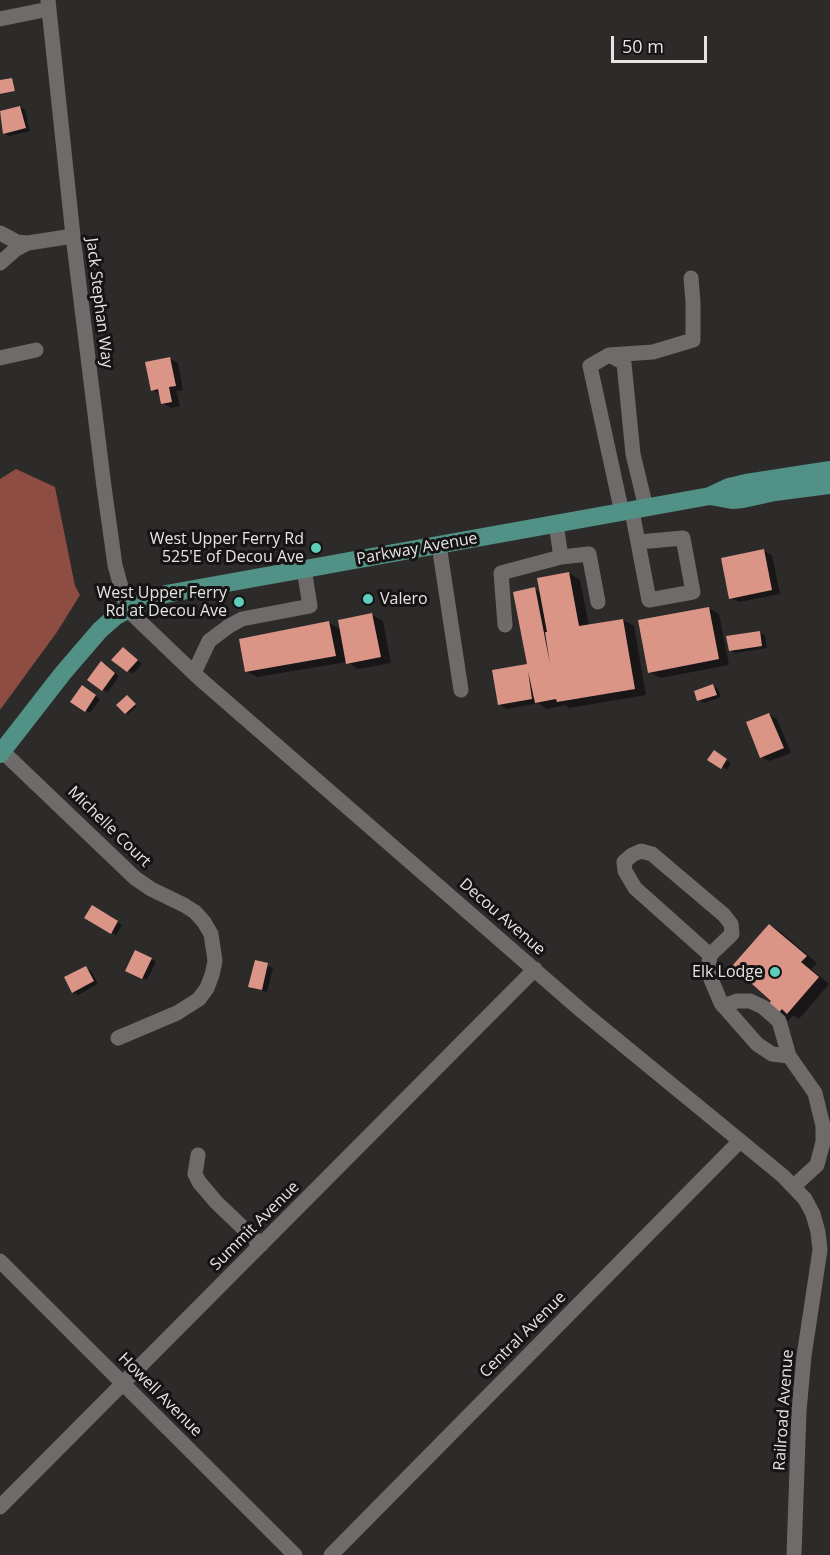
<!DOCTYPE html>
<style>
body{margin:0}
#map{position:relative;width:830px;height:1555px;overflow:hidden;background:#2d2a2a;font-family:"Open Sans",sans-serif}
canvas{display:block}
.scale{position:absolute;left:611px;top:36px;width:96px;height:27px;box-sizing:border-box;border:3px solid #e6e4e3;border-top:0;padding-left:8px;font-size:18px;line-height:21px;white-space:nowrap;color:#e6e4e3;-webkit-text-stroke:4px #151313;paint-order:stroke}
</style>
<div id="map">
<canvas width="830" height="1555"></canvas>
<div class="scale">50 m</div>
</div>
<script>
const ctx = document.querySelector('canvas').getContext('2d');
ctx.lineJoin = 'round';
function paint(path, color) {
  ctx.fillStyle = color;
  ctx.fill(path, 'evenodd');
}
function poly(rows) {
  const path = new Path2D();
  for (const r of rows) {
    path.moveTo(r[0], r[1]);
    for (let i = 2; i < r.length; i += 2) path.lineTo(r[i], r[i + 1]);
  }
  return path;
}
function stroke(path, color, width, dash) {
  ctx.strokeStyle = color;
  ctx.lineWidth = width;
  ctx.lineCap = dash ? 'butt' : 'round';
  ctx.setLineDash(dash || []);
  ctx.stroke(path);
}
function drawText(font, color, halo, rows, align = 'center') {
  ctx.font = font + ' "Open Sans",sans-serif';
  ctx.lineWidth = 6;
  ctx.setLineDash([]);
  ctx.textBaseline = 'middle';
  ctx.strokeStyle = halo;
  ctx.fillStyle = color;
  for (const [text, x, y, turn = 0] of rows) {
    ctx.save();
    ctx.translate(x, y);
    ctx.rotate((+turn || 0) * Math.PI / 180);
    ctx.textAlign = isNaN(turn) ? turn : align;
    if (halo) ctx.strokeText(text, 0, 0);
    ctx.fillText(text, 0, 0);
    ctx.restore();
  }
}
paint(poly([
 [16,469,55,487,75,586,80,595,57,632,0,710,0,479]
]), '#8d4d42');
paint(poly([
 [12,79,16,91,0,95,0,82],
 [20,107,25,110,30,131,9,136,4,133,0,112],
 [170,359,178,363,183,390,176,391,180,406,171,408,163,403,161,395,152,390],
 [764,551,772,555,780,594,739,602,731,598],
 [569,573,580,580,589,626,623,620,634,626,646,695,569,708,565,705,547,709,538,703,507,709,499,704,529,668,535,589,541,593],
 [708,608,719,614,729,665,660,678,649,672],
 [372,615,383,621,391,663,358,669,347,662,257,677,246,671,328,622,341,630],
 [760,632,765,635,767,648,735,653,730,650],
 [128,651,142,664,133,674,114,660],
 [106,665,119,676,108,692,103,690],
 [713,686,718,689,721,697,704,703,699,700],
 [87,690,100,699,90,713,72,701],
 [129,698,137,706,128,714,126,713],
 [769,714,777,719,791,753,769,761,761,757],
 [714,752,731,763,727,770,710,759],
 [92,907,122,925,116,935,86,918],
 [770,925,781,932,817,963,811,969,829,984,799,1019,793,1015,788,1021,777,1015,774,1001],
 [151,959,156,962,147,980,132,973],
 [256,962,273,968,267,992,250,987],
 [86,968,91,971,98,984,78,995,73,992]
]), '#0007');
paint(poly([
 [12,78,15,91,0,94,0,80],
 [20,106,26,128,3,134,0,111],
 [170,357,176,386,169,387,172,402,161,404,158,389,151,391,145,362],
 [764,549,772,590,729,599,721,558],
 [569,572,579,626,623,619,635,689,557,702,556,699,535,703,528,671,532,699,498,705,492,670,527,664,513,592,535,587,550,664,545,632,547,632,537,578],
 [709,607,719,659,648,673,638,620],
 [372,613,381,657,346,664,338,620],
 [329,621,336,656,245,672,239,639],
 [760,631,762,646,729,651,726,636],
 [123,647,138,660,127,672,111,660],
 [101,661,115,673,102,691,87,680],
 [713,684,717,695,697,701,694,691],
 [82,685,96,695,85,712,70,702],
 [127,695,136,704,125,714,116,705],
 [769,713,784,748,760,758,746,722],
 [714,750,727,759,721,769,707,760],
 [92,905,118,921,111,934,84,918],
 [769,924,807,956,801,962,819,977,787,1014,782,1009,776,1016,766,1007,771,1001,732,966],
 [135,950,152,958,142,979,125,971],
 [255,960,268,963,262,990,248,987],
 [86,966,94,981,72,993,64,977]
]), '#db9587');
stroke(poly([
 [48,0,73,236,104,487,115,565,127,609,199,678,583,1012,783,1176,805,1199,813,1214,818,1232,820,1250,804,1356,799,1411,794,1555],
 [0,19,49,9],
 [0,233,17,242,28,243,73,236],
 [0,263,16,249,28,243],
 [609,355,653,352,693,340,693,302,691,278],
 [0,358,36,350],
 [632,511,649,600,693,592,683,538,639,542],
 [622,513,590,366,609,355,624,363,633,454,646,508],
 [556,524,561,557,589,554,598,602],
 [439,545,461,690],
 [505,625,501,573,561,557],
 [194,673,209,641,229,626,242,619,310,606,304,569],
 [2,751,135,878,151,889,184,905,195,912,204,922,211,934,215,961,212,975,207,988,199,999,177,1013,118,1038],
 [710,955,635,888,625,871,624,862,632,855,641,851,652,854,724,915,731,924,732,934,710,955,708,972,721,1003,757,1044,772,1054,789,1056],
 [723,1006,737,1001,750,1001,763,1007,779,1021,789,1056,815,1093,823,1126,823,1142,817,1165,794,1186],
 [198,1155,195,1174,199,1182,217,1203,261,1245],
 [0,1261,295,1555],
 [0,1507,535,969],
 [331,1555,740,1141]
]), '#6e6b6a', 15);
stroke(poly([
 [710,496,732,500,743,499,775,492,830,485],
 [0,754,63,673,100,630,116,616,146,600,166,594,710,496,729,487,746,483,830,470]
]), '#519186', 18);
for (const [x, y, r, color] of [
 [316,548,6,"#5cceba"],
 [368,599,6,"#5cceba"],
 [239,602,6,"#5cceba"],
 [775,972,6,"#5cceba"]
]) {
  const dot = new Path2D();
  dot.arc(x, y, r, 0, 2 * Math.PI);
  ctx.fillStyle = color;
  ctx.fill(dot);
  stroke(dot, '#151313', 2);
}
drawText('16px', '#e6e4e3', '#151313', [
 ["Jack Stephan Way",99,303,83],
 ["Parkway Avenue",417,549,-10],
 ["Michelle Court",109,827,44],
 ["Decou Avenue",502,917,41],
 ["Summit Avenue",255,1226,-45],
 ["Central Avenue",523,1335,-45],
 ["Howell Avenue",160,1395,45],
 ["Railroad Avenue",784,1410,-86]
]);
drawText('16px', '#e6e4e3', '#151313', [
 ["West Upper Ferry Rd",304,539],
 ["525'E of Decou Ave",304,557],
 ["West Upper Ferry",227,593],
 ["Rd at Decou Ave",227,611],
 ["Valero",380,599,"left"],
 ["Elk Lodge",763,972]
], 'right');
</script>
